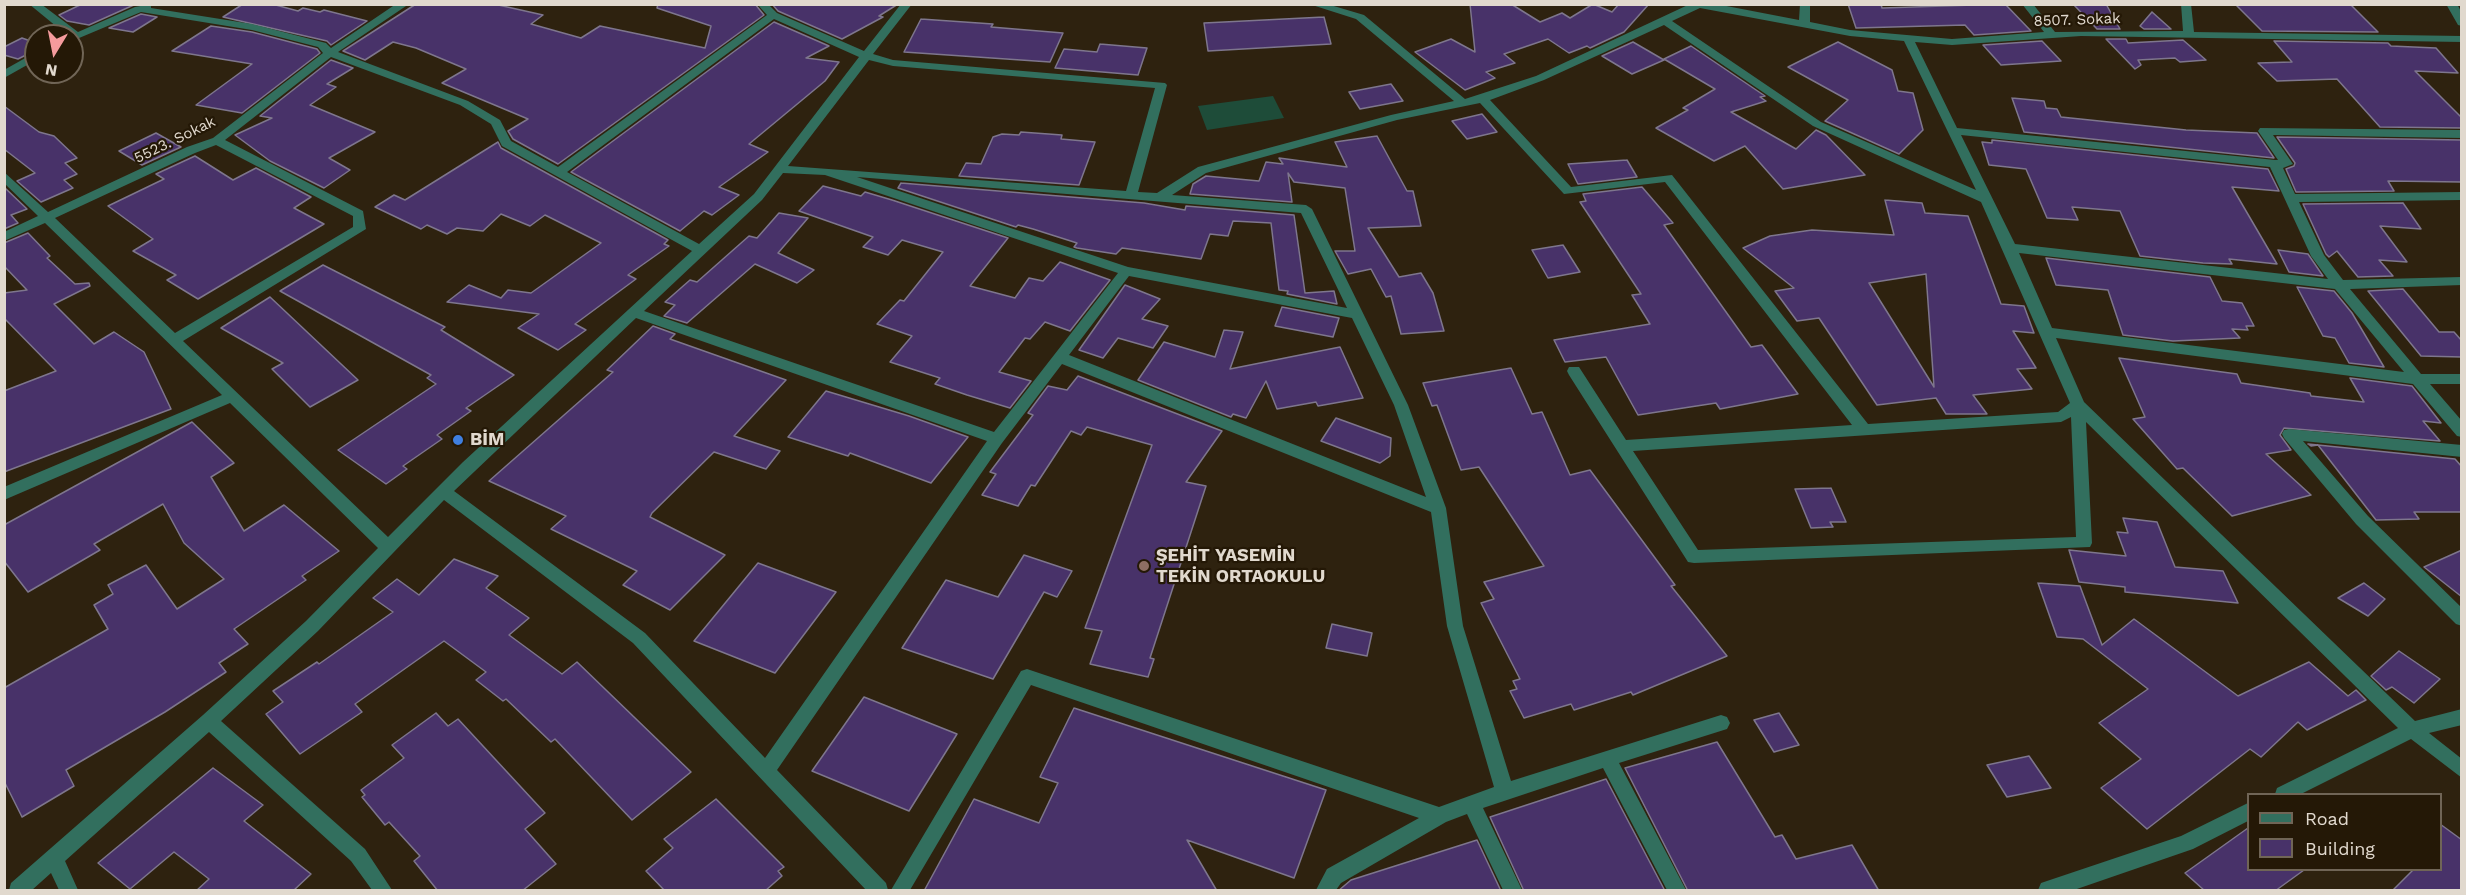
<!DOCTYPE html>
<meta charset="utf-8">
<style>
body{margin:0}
#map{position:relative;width:2466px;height:895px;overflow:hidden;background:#2e220f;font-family:"Work Sans",sans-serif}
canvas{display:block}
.frame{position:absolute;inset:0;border:6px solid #e1d9ce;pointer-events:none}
.legend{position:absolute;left:2247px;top:793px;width:195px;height:78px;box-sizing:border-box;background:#241806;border:2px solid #706556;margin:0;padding:8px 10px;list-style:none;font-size:18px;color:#e1d9ce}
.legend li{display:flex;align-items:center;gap:12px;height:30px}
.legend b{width:30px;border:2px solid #706556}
.north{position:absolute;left:24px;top:24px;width:60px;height:60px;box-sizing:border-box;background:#241806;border:2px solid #706556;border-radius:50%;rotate:190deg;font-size:16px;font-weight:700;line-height:24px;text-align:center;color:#e1d9ce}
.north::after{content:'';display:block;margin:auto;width:21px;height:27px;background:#f59b9d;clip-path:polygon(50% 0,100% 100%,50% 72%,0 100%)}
</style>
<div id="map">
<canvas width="2466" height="895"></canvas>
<div class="frame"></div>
<ul class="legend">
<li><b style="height:8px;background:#326f5e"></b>Road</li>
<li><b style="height:16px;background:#483269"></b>Building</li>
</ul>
<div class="north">N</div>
</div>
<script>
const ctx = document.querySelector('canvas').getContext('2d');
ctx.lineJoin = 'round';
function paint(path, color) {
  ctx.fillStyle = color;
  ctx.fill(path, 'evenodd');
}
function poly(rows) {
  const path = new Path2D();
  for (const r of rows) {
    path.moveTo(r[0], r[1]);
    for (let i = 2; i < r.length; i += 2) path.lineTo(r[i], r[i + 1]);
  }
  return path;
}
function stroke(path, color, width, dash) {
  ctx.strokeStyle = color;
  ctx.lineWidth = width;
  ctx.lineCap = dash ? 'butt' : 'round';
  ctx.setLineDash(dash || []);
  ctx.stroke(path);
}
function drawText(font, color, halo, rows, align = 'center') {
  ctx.font = font + ' "Work Sans",sans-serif';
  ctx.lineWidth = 4.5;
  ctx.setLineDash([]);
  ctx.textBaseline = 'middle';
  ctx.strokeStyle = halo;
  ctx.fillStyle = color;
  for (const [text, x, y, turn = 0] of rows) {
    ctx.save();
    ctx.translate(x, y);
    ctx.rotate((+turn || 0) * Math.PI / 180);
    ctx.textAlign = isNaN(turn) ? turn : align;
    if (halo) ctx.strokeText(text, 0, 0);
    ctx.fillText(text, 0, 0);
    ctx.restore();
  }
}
paint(poly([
 [1273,96,1284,118,1207,130,1198,106]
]), '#1e4c39');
const building = poly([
 [82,4,136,4,89,25,67,21,59,15,82,4],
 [243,4,272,4,298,11,303,8,320,12,324,10,367,21,331,45,327,41,223,17,243,4],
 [416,4,494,4,543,15,531,24,581,38,600,26,705,48,711,26,657,8,658,4,755,4,764,15,558,164,513,139,508,131,528,119,442,83,466,69,416,48,393,42,365,60,343,51,416,4],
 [772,4,898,4,879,16,883,17,842,39,778,11,772,4],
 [1470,4,1511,4,1540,22,1562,13,1570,18,1593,4,1612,12,1619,4,1649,4,1624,32,1590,48,1587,46,1569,53,1548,39,1504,54,1515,63,1486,72,1495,78,1465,90,1415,52,1451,39,1475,52,1470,4],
 [1848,4,1881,4,1882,8,2005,4,2031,31,1974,35,1965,25,1856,28,1848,4],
 [2073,4,2106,4,2120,29,2097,29,2073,4],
 [2235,4,2350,4,2378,32,2262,31,2235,4],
 [2152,12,2171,29,2144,29,2140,26,2152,12],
 [141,14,157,17,133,32,109,28,141,14],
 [1324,17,1331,44,1208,51,1204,23,1324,17],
 [921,19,993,24,991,27,1063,33,1050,62,904,52,921,19],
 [774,22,829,46,806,58,839,62,825,81,749,144,768,152,719,187,739,195,712,215,704,211,680,231,571,172,774,22],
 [211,26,252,32,317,49,320,53,242,113,196,105,252,64,172,51,211,26],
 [22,38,36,43,36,50,18,59,4,55,4,47,22,38],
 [2106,39,2126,39,2128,43,2183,40,2206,60,2180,62,2175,58,2138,60,2141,65,2135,69,2106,39],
 [2042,41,2061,61,2001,65,1983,45,2042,41],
 [2274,41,2388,43,2391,46,2436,48,2458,73,2415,71,2462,118,2462,128,2380,127,2337,79,2277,81,2258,63,2292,62,2274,41],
 [1633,42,1664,60,1632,74,1602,56,1633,42],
 [1838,42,1892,70,1898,91,1913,93,1923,130,1899,154,1825,121,1848,100,1788,67,1838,42],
 [1100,44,1147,48,1138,75,1055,68,1064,49,1097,52,1100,44],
 [1691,46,1765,96,1760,97,1766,101,1731,112,1796,149,1816,130,1826,135,1865,175,1783,189,1745,146,1714,161,1656,128,1688,110,1683,108,1715,89,1664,59,1691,46],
 [331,60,353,68,327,84,336,87,310,105,375,132,329,158,350,170,324,188,270,161,235,135,272,118,260,116,331,60],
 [1391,84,1403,101,1360,109,1349,92,1391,84],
 [2012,98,2044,101,2046,108,2057,109,2061,117,2186,130,2257,133,2274,158,2024,132,2012,98],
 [4,106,39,132,54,136,77,158,65,163,77,174,64,180,73,188,41,202,17,181,35,173,4,149,4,106],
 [1482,114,1497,132,1467,139,1452,121,1482,114],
 [1021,132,1062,135,1061,139,1095,142,1079,185,959,176,966,163,981,164,993,137,1002,134,1019,135,1021,132],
 [156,133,181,147,142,165,119,151,156,133],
 [1377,136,1407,191,1413,191,1421,226,1368,228,1399,277,1421,273,1433,293,1444,331,1401,334,1391,296,1386,297,1371,269,1348,274,1335,251,1355,251,1345,188,1294,182,1288,173,1292,202,1190,194,1193,184,1206,176,1259,181,1266,162,1283,164,1279,158,1347,167,1335,142,1377,136],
 [2277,137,2462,140,2462,182,2388,181,2394,191,2296,192,2286,169,2294,166,2295,163,2277,137],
 [1992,140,2268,169,2279,191,2232,187,2277,264,2229,259,2232,264,2203,263,2140,256,2120,211,2072,207,2078,220,2047,218,2026,169,1989,165,1982,142,1992,143,1992,140],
 [498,142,501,148,668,240,664,244,669,246,628,275,636,279,575,324,586,330,558,350,518,328,539,314,447,302,469,285,501,298,508,290,531,293,601,243,545,215,530,226,501,214,483,231,457,228,447,234,427,225,421,229,375,207,394,195,405,200,498,142],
 [195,156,233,180,256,168,311,197,294,208,324,224,198,299,167,280,176,275,133,251,153,239,108,206,164,179,156,174,195,156],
 [1627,160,1637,177,1578,184,1568,164,1627,160],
 [901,183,1144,203,1185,210,1186,206,1294,215,1305,293,1334,291,1337,304,1287,294,1288,291,1279,290,1271,223,1233,221,1228,236,1210,234,1201,259,1122,248,1116,254,1077,248,1074,247,1077,243,1033,229,1018,225,1016,227,898,188,901,183],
 [823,186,861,196,865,192,892,200,1008,238,970,286,1015,298,1029,278,1043,281,1060,262,1110,280,1070,331,1045,322,1030,339,1025,338,999,372,1031,381,1010,408,967,395,935,384,940,378,890,362,912,336,877,324,900,300,904,301,943,252,902,240,888,255,863,247,873,237,799,211,823,186],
 [4,187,27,209,11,215,18,223,4,229,4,187],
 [1642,187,1673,223,1664,225,1751,347,1762,345,1798,394,1720,409,1716,403,1638,415,1606,357,1565,362,1554,340,1650,324,1632,295,1641,294,1580,202,1586,201,1583,194,1642,187],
 [1885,200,1922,203,1925,213,1968,216,2001,304,2024,306,2034,333,2013,331,2036,368,2017,369,2032,389,1973,395,1987,414,1946,414,1936,398,1877,405,1819,318,1797,321,1775,291,1794,288,1743,248,1770,236,1812,230,1894,235,1885,200],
 [1926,274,1934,387,1869,283,1926,274],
 [2403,203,2421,229,2380,226,2407,262,2379,260,2393,276,2358,277,2337,251,2329,257,2326,254,2303,204,2403,203],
 [779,213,808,218,778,253,814,270,797,283,755,264,687,323,664,316,675,305,665,302,690,280,697,282,749,236,757,238,779,213],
 [28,233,50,256,47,258,75,284,89,283,90,286,54,304,94,344,114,332,144,352,171,409,4,472,4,391,56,371,4,318,4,293,27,290,4,266,4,243,28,233],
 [1563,245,1580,272,1548,278,1532,250,1563,245],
 [2278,250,2308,254,2323,276,2289,272,2278,250],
 [2046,258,2210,277,2222,301,2242,303,2254,326,2246,326,2248,330,2232,329,2240,338,2173,341,2123,335,2108,290,2056,285,2046,258],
 [323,265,445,327,441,330,514,375,466,408,471,411,437,435,442,439,403,466,407,469,386,484,338,450,436,384,427,378,431,375,280,291,323,265],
 [1125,285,1160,299,1142,319,1168,326,1153,348,1118,338,1103,358,1079,350,1125,285],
 [2297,287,2334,291,2352,313,2384,367,2349,363,2335,338,2323,336,2297,287],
 [2403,289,2439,332,2454,332,2462,341,2462,357,2421,356,2368,291,2403,289],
 [270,297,358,380,310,407,272,369,283,363,221,328,270,297],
 [1282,307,1339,318,1333,337,1275,326,1282,307],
 [653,326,675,334,670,339,786,380,734,436,780,451,766,469,714,452,652,513,650,517,725,555,670,610,623,585,637,571,551,529,566,516,489,481,613,372,607,370,653,326],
 [1224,330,1243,332,1230,369,1340,347,1363,398,1318,406,1316,402,1277,409,1266,381,1246,418,1233,414,1231,417,1138,380,1164,342,1215,357,1224,330],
 [2119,358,2237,374,2241,383,2310,393,2311,396,2364,402,2350,378,2412,386,2441,423,2423,421,2440,441,2284,428,2280,435,2291,450,2266,454,2311,495,2232,516,2183,468,2177,469,2133,419,2145,417,2119,358],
 [1511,368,1532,414,1542,412,1570,475,1590,470,1675,585,1671,586,1727,656,1633,695,1631,692,1574,710,1571,704,1524,718,1510,691,1517,689,1513,681,1520,679,1481,603,1494,599,1484,582,1544,566,1479,467,1461,470,1437,405,1432,406,1423,383,1511,368],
 [1078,376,1222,431,1186,482,1206,486,1150,658,1154,659,1148,677,1090,664,1102,631,1085,628,1152,445,1087,427,1081,435,1071,431,1035,486,1031,485,1018,506,982,495,996,474,990,472,1033,415,1028,413,1048,386,1067,390,1078,376],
 [826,391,909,416,968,437,931,483,850,453,848,456,788,437,826,391],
 [1336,418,1391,438,1390,456,1380,463,1321,441,1336,418],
 [192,422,234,463,211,477,244,531,284,505,339,551,302,576,306,580,234,629,248,644,219,663,226,672,165,712,66,770,74,786,22,817,4,781,4,688,108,629,94,605,113,594,108,585,146,565,177,609,224,579,184,543,163,504,94,544,100,550,28,592,4,561,4,525,192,422],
 [2308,444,2455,459,2462,467,2462,512,2414,512,2419,519,2376,520,2318,445,2311,446,2308,444],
 [1831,488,1846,522,1830,522,1833,527,1811,528,1795,489,1831,488],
 [2123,518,2157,522,2175,567,2223,571,2238,603,2125,592,2125,587,2079,582,2069,550,2126,556,2117,532,2128,533,2123,518],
 [2462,550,2462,597,2424,567,2462,550],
 [1024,555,1072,571,1057,597,1044,592,993,679,902,648,946,580,998,597,1024,555],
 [454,559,498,576,486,588,529,618,509,635,562,674,577,662,691,772,632,820,555,739,551,742,506,699,503,701,476,680,486,672,444,641,355,704,362,712,300,754,266,714,283,702,273,691,317,662,319,664,393,612,373,598,397,579,419,595,454,559],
 [758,563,836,592,775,673,694,641,758,563],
 [2038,583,2080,586,2102,645,2134,619,2238,696,2309,662,2348,696,2356,690,2366,700,2307,730,2298,722,2261,757,2250,749,2147,829,2101,788,2141,759,2099,723,2148,689,2083,639,2057,637,2038,583],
 [2364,583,2385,599,2368,616,2338,598,2364,583],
 [1332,624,1372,633,1367,656,1326,648,1332,624],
 [2399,651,2440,679,2414,703,2392,687,2386,690,2371,676,2399,651],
 [864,697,957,734,909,811,812,771,864,697],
 [1074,708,1326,790,1294,878,1187,840,1217,891,924,891,974,799,1039,823,1058,783,1040,777,1074,708],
 [436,713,448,726,458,719,545,813,525,829,556,864,522,891,438,891,414,861,420,856,389,822,385,825,362,797,365,795,361,790,404,758,392,745,436,713],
 [1779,713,1799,745,1774,752,1754,720,1779,713],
 [1717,742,1775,837,1782,835,1796,859,1852,845,1879,891,1688,891,1625,768,1717,742],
 [2029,756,2051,788,2007,797,1987,765,2029,756],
 [213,768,263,805,244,821,311,874,293,891,196,891,209,879,174,852,130,889,98,863,213,768],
 [1606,779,1665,891,1524,891,1490,817,1606,779],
 [716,799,784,867,778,871,782,876,765,891,665,891,646,871,673,848,664,839,716,799],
 [2440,824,2462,840,2462,891,2392,891,2413,870,2440,870,2440,824],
 [2248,828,2248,870,2304,870,2275,891,2205,891,2185,873,2248,828],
 [1477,840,1501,891,1338,891,1351,880,1477,840]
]);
paint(building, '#483269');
stroke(building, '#7e768d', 1.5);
paint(poly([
 [29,4,41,4,78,32,135,7,151,4,151,8,252,24,326,43,331,48,396,4,409,4,338,52,468,101,500,120,511,141,558,167,767,15,757,4,768,4,777,13,864,51,901,4,912,4,873,54,893,60,1165,83,1167,85,1138,192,1157,193,1198,167,1391,115,1454,101,1356,19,1309,4,1327,4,1364,15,1465,99,1536,76,1690,4,1716,4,1799,20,1800,4,1810,4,1810,22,1850,30,1952,39,2044,32,2022,4,2033,4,2055,32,2183,31,2181,4,2191,4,2194,32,2462,36,2462,42,2081,36,1952,45,1915,42,1957,128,2275,160,2278,160,2258,131,2260,128,2462,130,2462,138,2273,135,2293,164,2283,168,2295,194,2462,192,2462,200,2299,202,2324,255,2343,280,2462,277,2462,285,2350,289,2421,374,2462,374,2462,384,2430,384,2462,421,2462,437,2457,436,2413,384,2056,338,2084,402,2415,721,2462,709,2462,725,2429,733,2462,759,2462,778,2411,739,2301,794,2275,794,2277,788,2398,728,2086,422,2092,543,2090,547,1694,563,1688,562,1569,375,1567,371,1569,367,1579,367,1626,440,1852,425,1665,182,1564,194,1480,103,1397,120,1206,173,1172,195,1306,205,1312,209,1408,405,1446,508,1463,626,1511,781,1721,715,1727,717,1730,723,1727,729,1619,763,1686,890,1667,890,1603,768,1483,808,1522,890,1503,890,1467,814,1446,822,1341,883,1336,890,1316,890,1327,869,1419,818,1031,685,910,890,891,890,1021,671,1027,669,1439,807,1494,787,1447,626,1431,512,1062,364,1002,443,777,770,886,883,888,890,866,890,633,643,444,500,318,631,221,721,365,849,392,890,372,890,351,861,209,732,65,861,78,890,59,890,51,873,32,890,9,890,11,883,203,715,306,621,378,548,230,403,4,500,4,487,222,395,45,223,4,241,4,232,38,216,4,183,4,172,48,212,187,147,213,138,323,53,318,47,252,30,141,12,72,41,72,36,68,36,29,4],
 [1700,8,1850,36,1904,41,1976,190,1821,122,1672,21,1700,8],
 [774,19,859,57,754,194,699,244,567,172,774,19],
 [1664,25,1813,126,1981,202,2070,403,2058,412,1868,424,1672,175,1571,187,1490,100,1544,80,1664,25],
 [331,57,460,105,491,124,502,146,692,251,463,462,388,537,183,341,366,229,363,211,225,140,331,57],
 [869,60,893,66,1155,88,1126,191,788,166,869,60],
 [1961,135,2270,167,2311,256,2328,279,2015,244,1961,135],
 [216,145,353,216,353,227,175,333,55,218,195,153,216,145],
 [783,173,825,175,1118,273,994,432,644,311,762,200,783,173],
 [857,177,1301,213,1347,308,1128,267,857,177],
 [2019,253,2335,289,2404,372,2052,328,2019,253],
 [1129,276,1352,318,1394,405,1426,497,1069,355,1129,276],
 [636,318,987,441,765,758,645,633,454,491,636,318],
 [2071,417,2076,537,1698,550,1633,451,2061,422,2071,417],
 [2446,4,2457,4,2462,13,2462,26,2458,25,2446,4],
 [36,52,36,60,4,78,4,70,36,52],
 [2289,429,2462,445,2462,457,2303,441,2368,516,2462,608,2462,626,2456,624,2356,524,2284,438,2282,434,2284,430,2289,429],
 [2248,803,2248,821,2193,849,2074,890,2038,890,2041,883,2181,836,2248,803]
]), '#326f5e');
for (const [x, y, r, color] of [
 [458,440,6,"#3f7fe0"],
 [1144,566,6,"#8d6e63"]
]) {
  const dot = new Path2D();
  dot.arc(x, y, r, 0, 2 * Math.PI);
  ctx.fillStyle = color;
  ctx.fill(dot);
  stroke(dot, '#241806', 2);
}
drawText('15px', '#e1d9ce', '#241806', [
 ["8507. Sokak",2077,20,-2],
 ["5523. Sokak",175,140,-26]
]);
drawText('bold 18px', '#e1d9ce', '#241806', [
 ["BİM",470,440],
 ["ŞEHİT YASEMİN",1156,556],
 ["TEKİN ORTAOKULU",1156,577]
], 'left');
</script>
